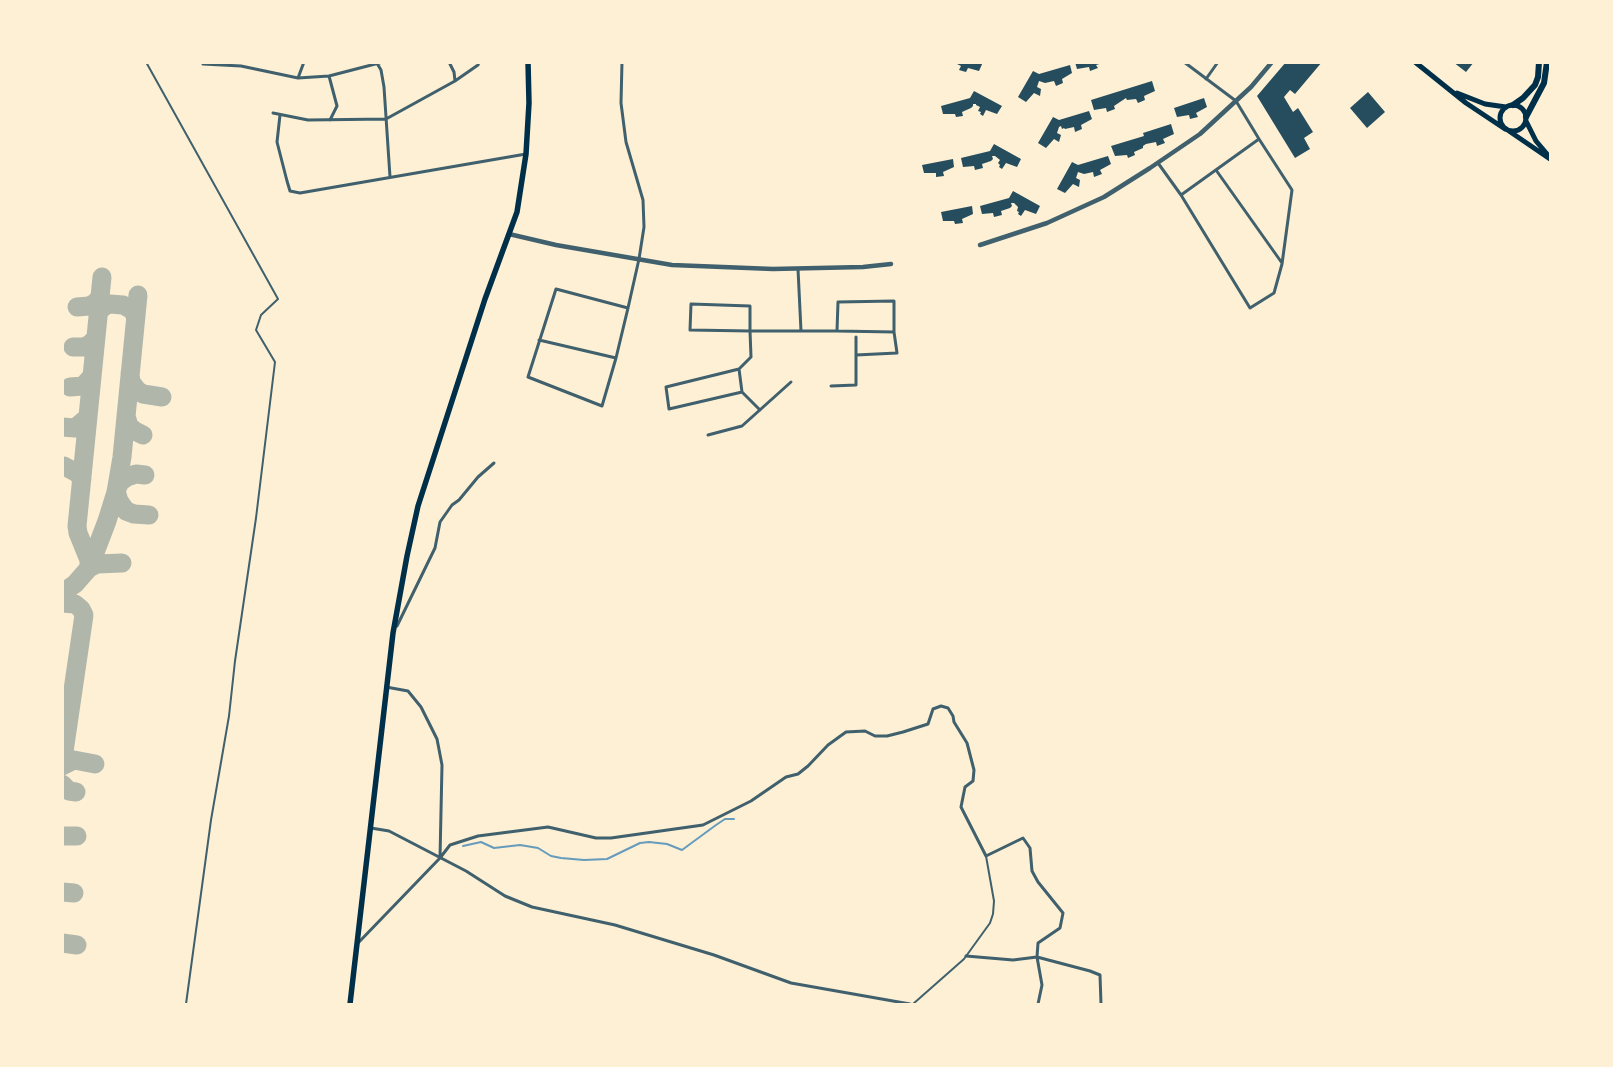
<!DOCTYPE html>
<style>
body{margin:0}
#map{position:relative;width:1613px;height:1067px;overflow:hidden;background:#fdf0d5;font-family:Rubik,sans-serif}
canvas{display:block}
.frame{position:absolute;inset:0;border:64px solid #fdf0d5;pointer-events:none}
</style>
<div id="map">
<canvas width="1613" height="1067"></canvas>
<div class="frame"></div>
</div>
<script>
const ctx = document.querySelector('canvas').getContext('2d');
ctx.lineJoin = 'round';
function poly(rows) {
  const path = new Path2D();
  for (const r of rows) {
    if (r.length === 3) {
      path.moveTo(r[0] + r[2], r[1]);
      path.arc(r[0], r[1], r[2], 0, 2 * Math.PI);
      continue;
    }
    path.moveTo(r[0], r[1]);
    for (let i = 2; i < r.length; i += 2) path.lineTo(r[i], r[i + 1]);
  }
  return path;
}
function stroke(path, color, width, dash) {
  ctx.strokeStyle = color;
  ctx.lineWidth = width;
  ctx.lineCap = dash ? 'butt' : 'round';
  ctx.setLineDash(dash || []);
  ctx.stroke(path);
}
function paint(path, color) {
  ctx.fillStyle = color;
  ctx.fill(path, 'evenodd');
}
stroke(poly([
 [463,846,481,842,494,848,520,845,538,848,551,856,561,858,584,860,607,859,640,843,649,842,667,844,682,850,716,825,725,819,734,819]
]), '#669bbc', 2);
stroke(poly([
 [77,307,89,306,95,303,100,297],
 [99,311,105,306,110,304,123,305,132,310,136,317],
 [73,347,84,347,90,344,96,338],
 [130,374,131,382,138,391,143,394,162,397],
 [70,387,83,386,92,376],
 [126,416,129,426,135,431,143,435],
 [62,427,75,428,88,417],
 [64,466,77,473,82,479],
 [145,475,136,474,127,477,120,482,116,491,119,501,126,511,134,514,149,515],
 [89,568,89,560,78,533,77,526,102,277],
 [89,568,97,564,122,563],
 [62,593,75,584,89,568,107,521,116,492,122,457,138,295],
 [62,603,75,604,81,609,84,615,62,765],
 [62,766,74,760,95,764],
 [62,784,69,791,76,792],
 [62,836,77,836],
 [62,892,74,893],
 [62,943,77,945]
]), '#b1b6ab', 19);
paint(poly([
 [957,62,983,62,979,71,968,68,966,72,959,70,961,66,957,64],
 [1075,62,1103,62,1103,63,1096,65,1098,68,1090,71,1089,67,1077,69],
 [1286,62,1322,62,1295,94,1290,90,1284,97,1293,112,1298,108,1313,132,1304,138,1310,149,1295,158,1257,96],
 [1453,62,1474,62,1466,72],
 [1070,65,1072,73,1062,79,1063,83,1056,86,1054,81,1045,83,1039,81,1037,87,1041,89,1040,96,1034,93,1026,102,1018,97,1033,71,1039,74],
 [1152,81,1155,91,1144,96,1145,100,1138,103,1136,99,1127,100,1126,98,1114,106,1115,109,1107,112,1106,108,1094,110,1091,100],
 [974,91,1002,106,997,114,986,110,983,116,980,114,981,112,978,111,980,107,976,105,976,104,973,104,973,106,971,108,962,112,963,116,956,117,955,114,943,114,941,106,970,98],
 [1368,92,1385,112,1367,128,1350,108],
 [1204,98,1207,107,1196,113,1198,117,1190,119,1189,115,1177,117,1174,108],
 [1089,111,1092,119,1081,125,1082,129,1075,132,1074,127,1065,129,1064,128,1062,129,1061,126,1059,127,1057,133,1061,135,1059,142,1054,139,1046,148,1038,143,1053,117,1059,120],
 [1171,124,1174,134,1163,139,1165,143,1157,146,1156,142,1146,144,1143,146,1143,148,1134,152,1135,155,1128,158,1127,155,1115,156,1111,146,1144,136,1143,133],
 [994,144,1021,159,1017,167,1006,163,1002,169,999,167,1000,165,998,163,1000,160,995,156,992,156,993,159,991,161,982,164,983,168,975,170,974,166,963,167,961,158,990,151],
 [1108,156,1111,164,1100,170,1102,174,1094,177,1093,172,1084,174,1078,172,1076,178,1080,180,1079,187,1073,184,1065,193,1057,189,1072,162,1078,165],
 [953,159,954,167,943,172,944,176,936,177,936,173,924,173,922,165],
 [1013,191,1040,206,1036,214,1025,210,1021,216,1018,214,1019,212,1017,211,1018,207,1014,203,1011,203,1012,206,1010,208,1001,211,1002,215,994,217,993,213,982,214,980,206,1009,198],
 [972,206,973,214,962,219,963,223,955,224,954,221,943,221,941,212]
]), '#264d5e');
stroke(poly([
 [146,62,278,299,261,315,256,330,275,362,256,518,235,661,229,716,211,820,186,1004],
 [913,1004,964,959,990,923,993,914,994,901,986,856]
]), '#3f606c', 2);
stroke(poly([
 [622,62,621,103,626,142,643,200,644,227,639,259,628,308,616,358,602,406,528,377,556,289,628,308],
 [1184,62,1236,101,1259,139,1181,195,1250,308,1274,293,1282,264,1292,190,1259,139],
 [203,64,241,66,298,78,329,76,383,62],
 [378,65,381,70,384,87,390,177],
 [329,76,337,106,330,120],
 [298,78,304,62],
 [1206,79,1218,62],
 [455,81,478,65,479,62],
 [273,113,308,120,386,119,455,81,454,72,449,62],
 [280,115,277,142,287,181,290,191,300,193,526,154],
 [1158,163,1181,195],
 [1216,170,1282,263],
 [798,269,801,331,837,331,894,332,894,301,838,302,837,331],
 [539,340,616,358],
 [856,355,897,353,894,332],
 [739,369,742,392],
 [831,386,856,385,856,337],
 [760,410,742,392,669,409,666,387,739,369,751,357,750,331,750,306,691,304,690,330,750,331,801,331],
 [708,435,742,426,791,382],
 [397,626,435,548,440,522,452,505,459,500,478,477,494,463],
 [386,687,408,691,421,707,437,739,442,765,440,858],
 [371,828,389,831,466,871,505,896,532,907,615,925,714,955,791,983,910,1004],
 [359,942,440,858,450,845,478,836,548,827,596,838,611,838,703,825,751,801,786,777,798,774,808,766,828,745,846,732,865,731,875,736,887,736,903,732,928,724,933,709,941,706,948,708,953,716,954,722,967,743,974,770,973,781,965,787,961,807,986,856,1023,838,1030,848,1032,871,1038,882,1063,913,1060,928,1038,943,1037,957,1042,985,1038,1004],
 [966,956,1013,960,1037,957,1090,971,1100,975,1101,1004]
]), '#3f606c', 3);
stroke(poly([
 [509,234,556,245,672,265,773,269,863,267,891,264],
 [980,245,1047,223,1104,197,1150,168,1200,134,1251,87,1272,62]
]), '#3f606c', 4.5);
stroke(poly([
 [1415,62,1466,103,1505,129],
 [1457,93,1485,104,1506,107],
 [1513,118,13],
 [1526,121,1536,141,1547,154],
 [1509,131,1550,159]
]), '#003049', 5);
stroke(poly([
 [350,1004,393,633,407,556,418,506,485,299,517,212,526,154,529,103,528,62]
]), '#003049', 5.5);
stroke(poly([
 [1513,105,1523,98,1535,85,1538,77,1539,62],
 [1526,117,1544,83,1547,62]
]), '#003049', 6);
</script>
